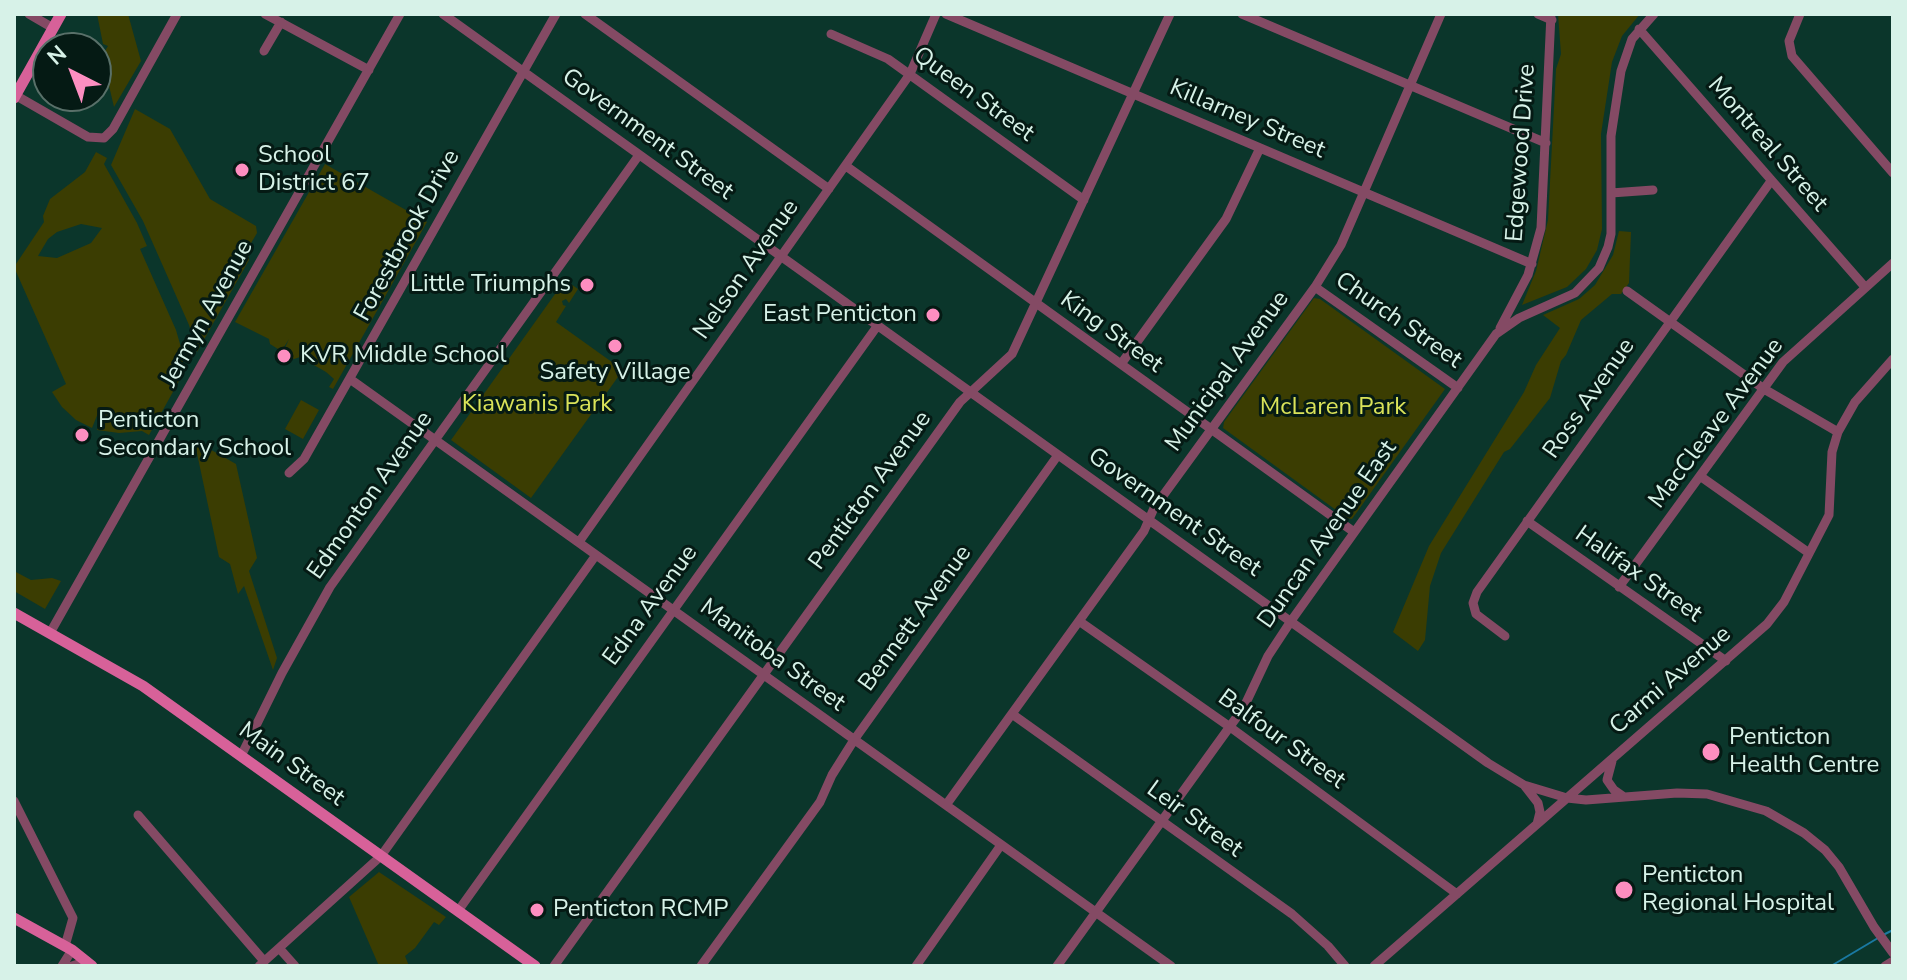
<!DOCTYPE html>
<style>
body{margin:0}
#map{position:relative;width:1907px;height:980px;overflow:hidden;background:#0b362b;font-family:"Nunito Sans",sans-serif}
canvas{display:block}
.frame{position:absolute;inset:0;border:16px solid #d7f2e8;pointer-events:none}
.north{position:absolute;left:32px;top:32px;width:80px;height:80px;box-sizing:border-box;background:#051a14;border:2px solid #597069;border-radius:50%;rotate:318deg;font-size:22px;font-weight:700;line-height:32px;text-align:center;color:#d7f2e8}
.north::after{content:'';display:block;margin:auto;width:28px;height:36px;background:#fd8ec0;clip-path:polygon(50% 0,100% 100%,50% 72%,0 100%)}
</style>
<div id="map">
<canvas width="1907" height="980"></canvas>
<div class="frame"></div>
<div class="north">N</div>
</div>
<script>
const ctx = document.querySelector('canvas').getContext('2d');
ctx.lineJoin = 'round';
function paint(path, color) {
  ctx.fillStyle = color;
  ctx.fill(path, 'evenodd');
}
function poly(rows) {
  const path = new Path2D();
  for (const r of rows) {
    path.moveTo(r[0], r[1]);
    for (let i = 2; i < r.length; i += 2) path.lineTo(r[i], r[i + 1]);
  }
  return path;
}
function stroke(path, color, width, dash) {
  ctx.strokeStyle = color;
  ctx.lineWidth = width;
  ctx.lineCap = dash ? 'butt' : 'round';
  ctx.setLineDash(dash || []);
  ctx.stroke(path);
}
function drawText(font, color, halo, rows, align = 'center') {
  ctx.font = font + ' "Nunito Sans",sans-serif';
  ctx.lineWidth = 6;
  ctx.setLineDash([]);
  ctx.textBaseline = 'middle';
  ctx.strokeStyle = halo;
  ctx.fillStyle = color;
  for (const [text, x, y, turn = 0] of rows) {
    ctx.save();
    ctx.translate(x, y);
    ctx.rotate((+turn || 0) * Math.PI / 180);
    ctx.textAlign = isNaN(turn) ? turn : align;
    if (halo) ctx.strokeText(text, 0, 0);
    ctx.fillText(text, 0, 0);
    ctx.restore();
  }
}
paint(poly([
 [97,14,128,14,141,61,114,107,102,56,108,46,103,44],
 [1558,14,1640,14,1622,36,1612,62,1601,134,1602,229,1597,250,1586,269,1567,287,1522,305,1536,271,1548,220,1556,69,1561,54],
 [135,109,170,129,210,199,256,226,257,233,247,250,249,260,197,352,189,325,143,221,111,165],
 [96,152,107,158,104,164,137,223,147,246,140,249,176,330,184,358,179,381,149,435,142,431,119,433,97,430,102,414,98,413,92,428,76,420,62,407,52,392,66,384,14,267,44,222,43,216,50,199,85,172],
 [81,224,102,228,91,243,57,258,38,256,48,239,57,232],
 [325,164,427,222,333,389,329,387,334,379,326,372,300,357,294,359,279,350,285,348,289,339,284,347,278,349,270,344,269,339,235,322],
 [1619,231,1631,232,1629,283,1621,294,1612,294,1581,320,1566,355,1561,361,1550,398,1510,449,1504,452,1441,553,1430,586,1425,640,1418,651,1393,632,1429,546,1524,392,1536,365,1560,328,1543,315,1579,299,1595,285,1613,255],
 [565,280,578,289,569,303,566,299,562,301,563,305,566,306,556,322,623,370,531,498,451,440],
 [1314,298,1320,299,1445,389,1352,519,1347,518,1223,428,1224,422],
 [301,400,319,410,303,439,285,429],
 [199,443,236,464,257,558,249,571,277,658,273,670,244,586,238,594,230,564,219,557,195,444],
 [14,571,31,580,52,578,61,581,45,609,14,591],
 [379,872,446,917,439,925,434,922,415,948,405,956,409,966,379,966,349,897]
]), '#3b3d02');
stroke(poly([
 [1883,935,1893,930],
 [1831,966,1878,938]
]), '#1a79a1', 2);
stroke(poly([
 [29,14,53,28],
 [265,14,369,70],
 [443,14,1488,763,1524,785,1567,798,1586,800,1677,793,1707,794,1766,811,1804,833,1825,850,1839,867,1874,927,1893,953],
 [585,14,829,189],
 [946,14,1532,264],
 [1242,14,1546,143],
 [1538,14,1552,20],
 [1800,14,1789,41,1792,56,1893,173],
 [1639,29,1865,287],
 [831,34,888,59,1084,200],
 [264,51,281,22],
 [15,95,88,137,104,138,113,129,177,14],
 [846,166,1354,532],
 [1611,193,1653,190],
 [1315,287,1458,388],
 [1627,291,1764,389,1838,432],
 [1500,328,1528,275,1541,228,1551,14],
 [1121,364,1226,219,1260,148],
 [350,379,1171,966],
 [289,473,304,459,556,14],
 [1700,476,1809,553],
 [1527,521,1726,661],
 [579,542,910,74,936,14],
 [1619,587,1783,362,1893,263],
 [1079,621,1230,727,1457,894],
 [50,633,400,14],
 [1505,636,1476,614,1473,603,1477,592,1771,181],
 [1012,714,1292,914,1328,946,1345,966],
 [241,756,282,673,330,587,639,155],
 [1612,761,1607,780,1614,790,1624,797],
 [1524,785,1538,803,1540,812,1537,824],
 [14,801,73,918,65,946],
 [946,805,1144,531,1154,508,1315,287,1341,245,1441,14],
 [138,815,264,961],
 [458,911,878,325],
 [279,948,295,966],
 [62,966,72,950],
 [72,966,87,961],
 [259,966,381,856,596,555],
 [554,966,960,402,1012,354,1170,14],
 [701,966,820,802,832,775,854,740,1058,455],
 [916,966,1001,845],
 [1057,966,1244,707,1268,656,1291,621,1496,334,1519,318,1575,293,1599,268,1608,247,1611,234,1611,136,1621,71,1632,39,1654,14],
 [1374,966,1767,624,1784,602,1829,515,1832,452,1838,432,1855,402,1893,359],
 [1885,966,1893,961]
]), '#844a64', 9);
stroke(poly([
 [14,98,61,14],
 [14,613,143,686,535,966],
 [14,918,72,950,92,966]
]), '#d76199', 11);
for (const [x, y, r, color] of [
 [242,170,8,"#fd8ec0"],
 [587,285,8,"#fd8ec0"],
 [933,315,8,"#fd8ec0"],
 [615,346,8,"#fd8ec0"],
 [284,356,8,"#fd8ec0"],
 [82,435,8,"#fd8ec0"],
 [1711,752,10,"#fd8ec0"],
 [1624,890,10,"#fd8ec0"],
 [537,910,8,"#fd8ec0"]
]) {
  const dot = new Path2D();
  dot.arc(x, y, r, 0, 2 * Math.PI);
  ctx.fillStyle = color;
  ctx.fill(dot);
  stroke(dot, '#051a14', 3);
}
drawText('24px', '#d7f2e8', '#051a14', [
 ["Queen Street",973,95,36],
 ["Killarney Street",1247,120,23],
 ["Government Street",647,135,36],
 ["Montreal Street",1767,145,49],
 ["Edgewood Drive",1522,153,-86],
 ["Forestbrook Drive",408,236,-61],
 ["Nelson Avenue",747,270,-55],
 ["Jermyn Avenue",208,314,-61],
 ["Church Street",1398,321,35],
 ["King Street",1111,333,36],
 ["Municipal Avenue",1228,372,-54],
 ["Ross Avenue",1590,399,-55],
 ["MacCleave Avenue",1717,424,-53],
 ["Penticton Avenue",871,491,-54],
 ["Edmonton Avenue",371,496,-55],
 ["Government Street",1174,513,35],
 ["Duncan Avenue East",1328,535,-55],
 ["Halifax Street",1638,575,35],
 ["Edna Avenue",651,606,-54],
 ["Bennett Avenue",916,619,-54],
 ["Manitoba Street",772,656,36],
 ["Carmi Avenue",1671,681,-41],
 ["Balfour Street",1281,740,36],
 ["Main Street",291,765,36],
 ["Leir Street",1194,820,36]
]);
drawText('24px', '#d7f2e8', '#051a14', [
 ["School",258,156],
 ["District 67",258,184],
 ["Little Triumphs",571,285,"right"],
 ["East Penticton",917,315,"right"],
 ["KVR Middle School",300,356],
 ["Safety Village",615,373,"center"],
 ["Penticton",98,421],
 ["Secondary School",98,449],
 ["Penticton",1729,738],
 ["Health Centre",1729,766],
 ["Penticton",1642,876],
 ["Regional Hospital",1642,904],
 ["Penticton RCMP",553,910]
], 'left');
drawText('24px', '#dae359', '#051a14', [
 ["Kiawanis Park",537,405],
 ["McLaren Park",1333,408]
]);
</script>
